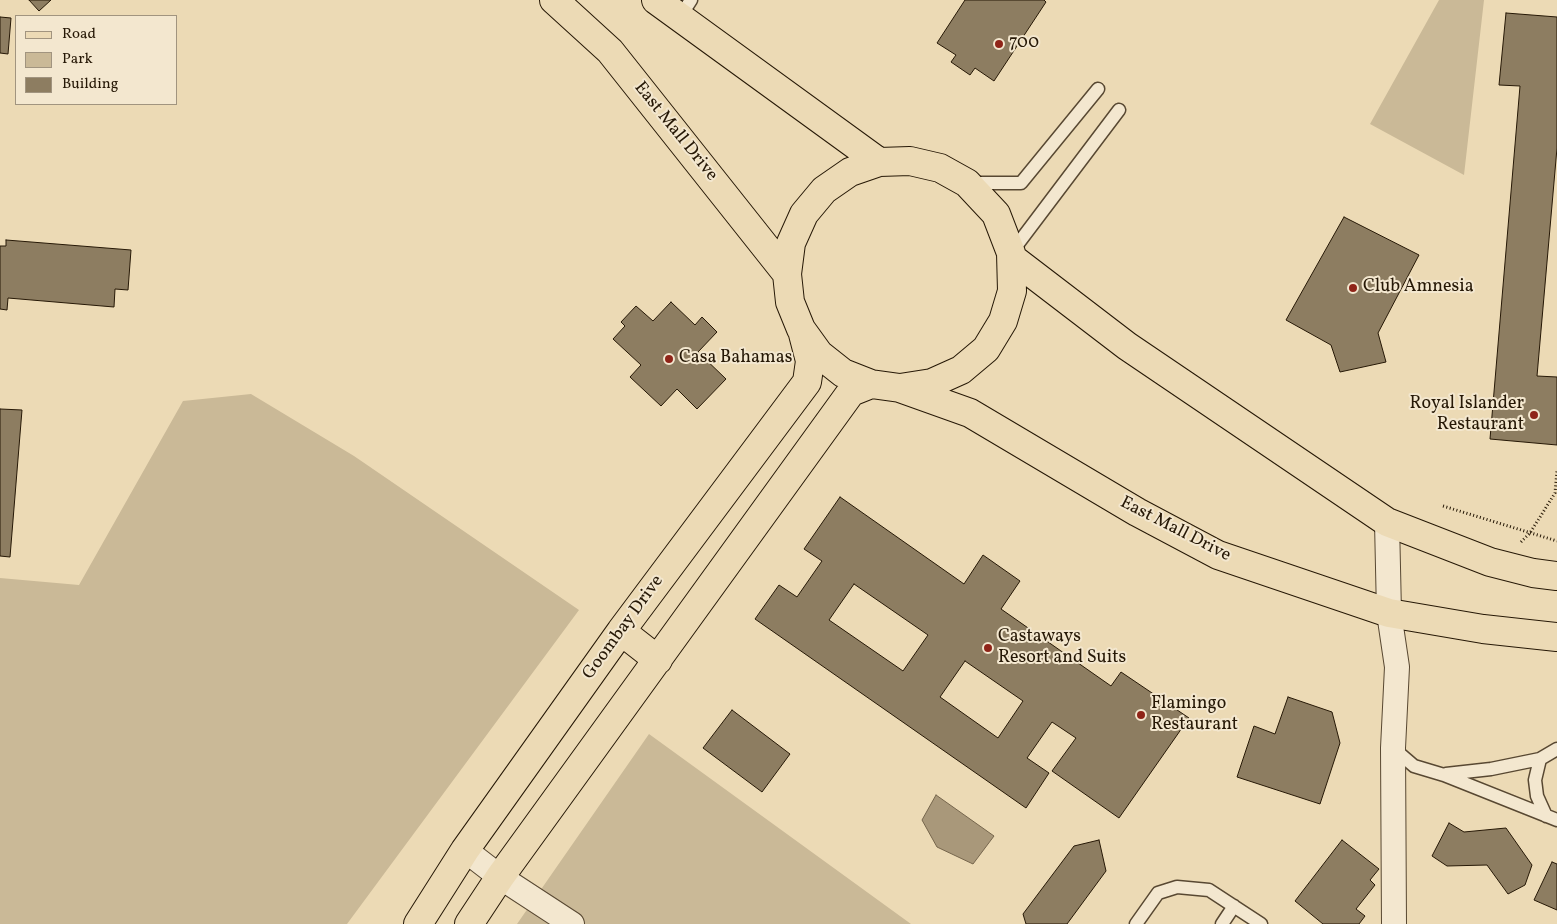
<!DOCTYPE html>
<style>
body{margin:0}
#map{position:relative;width:1557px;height:924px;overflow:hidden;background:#ecdab5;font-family:Vollkorn,serif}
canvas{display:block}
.legend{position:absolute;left:15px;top:15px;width:162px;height:90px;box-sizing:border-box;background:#f3e7cf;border:1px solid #a1947f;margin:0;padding:6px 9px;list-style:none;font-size:15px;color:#261806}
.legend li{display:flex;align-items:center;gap:10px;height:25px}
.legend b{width:25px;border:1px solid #a1947f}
</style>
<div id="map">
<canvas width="1557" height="924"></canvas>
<ul class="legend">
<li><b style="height:6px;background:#ecdab5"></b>Road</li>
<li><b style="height:14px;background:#cab997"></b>Park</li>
<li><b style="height:14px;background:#8d7d61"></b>Building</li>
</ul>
</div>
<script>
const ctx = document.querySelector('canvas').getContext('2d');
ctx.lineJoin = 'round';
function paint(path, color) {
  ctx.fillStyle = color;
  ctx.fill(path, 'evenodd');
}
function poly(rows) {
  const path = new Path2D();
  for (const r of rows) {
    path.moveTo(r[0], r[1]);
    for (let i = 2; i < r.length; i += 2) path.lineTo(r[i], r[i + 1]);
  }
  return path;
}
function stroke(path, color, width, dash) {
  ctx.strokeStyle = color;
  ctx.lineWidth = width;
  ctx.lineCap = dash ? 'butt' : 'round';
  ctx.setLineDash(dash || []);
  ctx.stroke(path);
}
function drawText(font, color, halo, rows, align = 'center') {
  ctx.font = font + ' Vollkorn,serif';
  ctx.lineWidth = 4;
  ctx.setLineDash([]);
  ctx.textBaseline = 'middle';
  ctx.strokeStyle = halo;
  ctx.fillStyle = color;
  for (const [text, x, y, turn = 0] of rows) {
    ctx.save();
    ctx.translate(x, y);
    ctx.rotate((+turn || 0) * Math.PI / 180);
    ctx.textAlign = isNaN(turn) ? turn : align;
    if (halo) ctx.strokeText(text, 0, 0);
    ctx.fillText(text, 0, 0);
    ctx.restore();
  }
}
paint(poly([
 [1439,0,1484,0,1464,175,1370,124],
 [251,394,354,456,579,610,347,924,0,924,0,578,79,585,183,401],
 [649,734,911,924,517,924]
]), '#cab997');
const water = poly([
 [936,795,994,836,973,864,937,847,922,820,936,795]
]);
paint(water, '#a9987a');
stroke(water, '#75654c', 1);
const building = poly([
 [29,0,51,0,39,11,29,0],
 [965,0,1044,0,1046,2,994,81,975,68,970,75,951,62,956,55,937,43,965,0],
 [1506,13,1557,17,1557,148,1537,376,1557,377,1557,445,1490,439,1520,86,1499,85,1506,13],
 [0,17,11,18,8,54,0,53,0,17],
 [1344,217,1419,255,1378,333,1386,362,1340,372,1331,345,1286,320,1344,217],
 [6,240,131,250,128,290,115,289,114,307,8,298,7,310,0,309,0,246,6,246,6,240],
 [671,302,695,325,702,317,717,332,698,352,726,379,697,409,677,389,661,406,630,377,641,365,613,339,625,326,621,322,636,306,653,321,671,302],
 [0,409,22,410,10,557,0,556,0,409],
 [840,497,964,584,983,555,1020,581,1001,609,1111,686,1121,672,1189,718,1119,818,1052,771,1076,738,1052,722,1027,758,1049,773,1026,808,755,619,779,585,797,597,822,561,804,549,840,497],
 [854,584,928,635,903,671,829,620,854,584],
 [965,661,1023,701,998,738,940,697,965,661],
 [1288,697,1332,712,1340,743,1320,804,1237,777,1254,726,1275,734,1288,697],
 [732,710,790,754,762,792,703,748,732,710],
 [1449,823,1464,832,1506,828,1532,865,1525,885,1508,894,1487,865,1447,866,1432,856,1449,823],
 [1099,840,1106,871,1067,924,1026,924,1023,914,1074,846,1099,840],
 [1342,840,1379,869,1370,880,1375,885,1356,909,1365,916,1359,924,1323,924,1295,901,1342,840],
 [1552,862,1557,864,1557,910,1534,900,1552,862]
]);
paint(building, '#8d7d61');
stroke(building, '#261806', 1);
const service = poly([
 [680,17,691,0],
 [970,183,1021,183,1098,89],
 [1011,253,1119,110],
 [1393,748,1414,766,1444,775,1557,820],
 [1540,759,1535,780,1537,796,1546,816],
 [1446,774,1491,769,1540,759,1557,749],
 [1136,924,1158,893,1177,887,1209,890,1261,924],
 [1222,924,1234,906]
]);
const minor = poly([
 [1387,522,1389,613,1397,667,1393,748,1394,924],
 [465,850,500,877,572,924]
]);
const primary = poly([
 [554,0,610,51,787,274],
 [656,0,879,162],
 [1012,258,1127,346,1387,522,1490,562,1533,573,1557,576],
 [900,388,932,383,961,370,986,349,1003,321,1012,291,1011,253,996,214,967,183,940,168,910,161,879,162,850,172,824,190,804,214,791,243,787,274,790,302,801,329,819,354,843,373,871,384,900,388,970,413,1137,512,1218,555,1389,613,1483,629,1557,637],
 [621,631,658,660],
 [418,924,465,850,621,631,807,382,810,361,803,334],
 [469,924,500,877,851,392,871,384]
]);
stroke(service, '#584832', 15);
stroke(minor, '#584832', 26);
stroke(primary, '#261806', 30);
stroke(poly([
 [1443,506,1557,541],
 [1521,542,1530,533,1555,493,1557,471]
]), '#261806', 3, [1, 2.5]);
stroke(service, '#f3e7cf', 12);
stroke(minor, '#f3e7cf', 24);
stroke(primary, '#ecdab5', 28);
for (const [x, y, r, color] of [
 [999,44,5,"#8f2418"],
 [1353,288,5,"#8f2418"],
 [669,359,5,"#8f2418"],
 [1534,415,5,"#8f2418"],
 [988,648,5,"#8f2418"],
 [1141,715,5,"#8f2418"]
]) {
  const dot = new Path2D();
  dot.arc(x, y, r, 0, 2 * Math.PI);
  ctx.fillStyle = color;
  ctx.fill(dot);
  stroke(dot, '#f3e7cf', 2);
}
drawText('18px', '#261806', '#f3e7cf', [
 ["700",1009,44],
 ["Club Amnesia",1363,288],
 ["Casa Bahamas",679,359],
 ["Royal Islander",1524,405,"right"],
 ["Restaurant",1524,426,"right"],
 ["Castaways",998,638],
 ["Resort and Suits",998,659],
 ["Flamingo",1151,705],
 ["Restaurant",1151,726]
], 'left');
drawText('18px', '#261806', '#f3e7cf', [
 ["East Mall Drive",675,132,51],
 ["East Mall Drive",1175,530,27],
 ["Goombay Drive",624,628,-54]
]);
</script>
